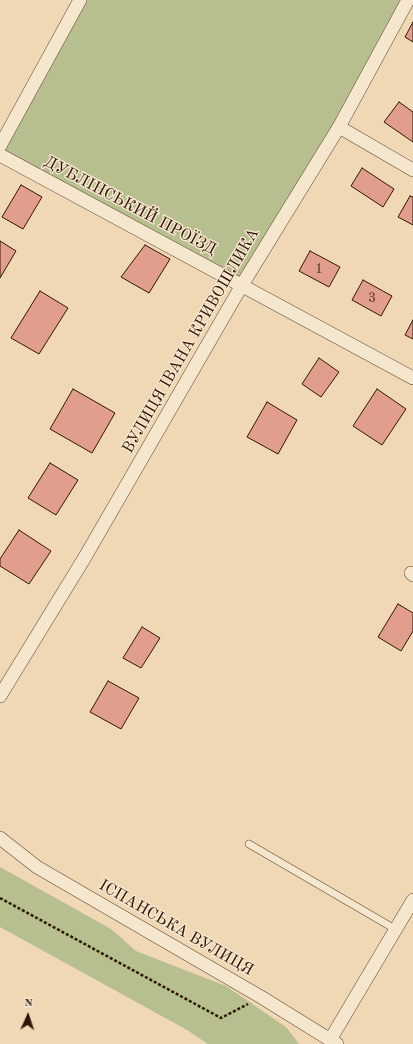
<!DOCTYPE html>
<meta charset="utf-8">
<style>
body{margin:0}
#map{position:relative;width:413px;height:1044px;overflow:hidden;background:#efd8b3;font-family:"Old Standard TT",serif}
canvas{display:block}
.north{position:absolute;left:8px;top:996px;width:40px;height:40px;-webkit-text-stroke:3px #f5e6ce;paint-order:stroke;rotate:3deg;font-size:11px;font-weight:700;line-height:16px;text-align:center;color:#311607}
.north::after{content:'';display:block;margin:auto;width:14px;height:18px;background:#311607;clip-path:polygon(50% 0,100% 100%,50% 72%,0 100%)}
</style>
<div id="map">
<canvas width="413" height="1044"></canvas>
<div class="north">N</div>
</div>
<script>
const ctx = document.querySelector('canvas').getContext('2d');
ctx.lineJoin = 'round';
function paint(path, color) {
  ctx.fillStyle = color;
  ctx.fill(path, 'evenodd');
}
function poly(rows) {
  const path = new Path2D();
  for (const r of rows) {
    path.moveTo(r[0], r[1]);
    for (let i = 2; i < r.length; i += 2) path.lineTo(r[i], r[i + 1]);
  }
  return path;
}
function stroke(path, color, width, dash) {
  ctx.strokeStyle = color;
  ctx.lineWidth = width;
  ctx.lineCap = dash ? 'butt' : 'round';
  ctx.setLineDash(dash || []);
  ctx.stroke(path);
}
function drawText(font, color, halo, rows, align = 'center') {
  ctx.font = font + ' "Old Standard TT",serif';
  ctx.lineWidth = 3;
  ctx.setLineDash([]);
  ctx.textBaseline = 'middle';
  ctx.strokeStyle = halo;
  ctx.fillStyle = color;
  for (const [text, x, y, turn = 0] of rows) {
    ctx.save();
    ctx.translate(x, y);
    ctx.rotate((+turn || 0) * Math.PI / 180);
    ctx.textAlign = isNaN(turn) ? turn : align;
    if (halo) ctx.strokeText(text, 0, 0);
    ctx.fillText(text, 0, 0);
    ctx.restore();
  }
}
paint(poly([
 [80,0,408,0,242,285,0,155],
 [0,867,111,929,136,951,226,986,286,1027,299,1044,208,1044,187,1030,0,927]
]), '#b7bf8e');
const building = poly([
 [413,22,413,42,405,37,413,22],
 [399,102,413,112,413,142,384,122,399,102],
 [362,168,394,189,383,207,351,186,362,168],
 [21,185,42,197,23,229,2,217,21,185],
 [410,196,413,197,413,225,398,217,410,196],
 [0,241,16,251,0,278,0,241],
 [145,245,170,259,149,293,121,277,145,245],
 [310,251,340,267,329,287,299,271,310,251],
 [363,280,392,296,381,316,352,300,363,280],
 [40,291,68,308,39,354,11,338,40,291],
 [413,320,413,339,405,335,413,320],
 [319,358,339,372,321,397,302,384,319,358],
 [73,389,115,413,92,453,50,429,73,389],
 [377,389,406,409,382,445,353,426,377,389],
 [267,402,297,420,278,454,247,437,267,402],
 [50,463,78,480,56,515,28,498,50,463],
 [19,530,51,551,29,584,0,566,0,559,19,530],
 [398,604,413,613,413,631,401,651,378,637,398,604],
 [142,627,160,638,141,668,123,658,142,627],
 [108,681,139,698,121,729,90,712,108,681]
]);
paint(building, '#e19e8c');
stroke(building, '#311607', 1);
const service = poly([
 [249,844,395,929]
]);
const minor = poly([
 [339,127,413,170],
 [0,146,80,0],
 [0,155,413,378],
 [411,573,413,575],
 [0,696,85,557,242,285,339,127,408,0],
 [0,838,37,867,261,997,337,1044],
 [330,1040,413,900]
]);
stroke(service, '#604632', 8);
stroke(minor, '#604632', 14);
stroke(poly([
 [0,898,221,1018,248,1004]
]), '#311607', 2.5, [3, 2]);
stroke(service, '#f5e6ce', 7);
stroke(minor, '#f5e6ce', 13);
drawText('14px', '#5d3828', null, [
 ["1",319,269],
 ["3",372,298]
]);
drawText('16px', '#311607', '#f5e6ce', [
 ["ДУБЛІНСЬКИЙ ПРОЇЗД",130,206,28],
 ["ВУЛИЦЯ ІВАНА КРИВОШЛИКА",191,341,-60],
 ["ІСПАНСЬКА ВУЛИЦЯ",176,928,30]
]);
</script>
